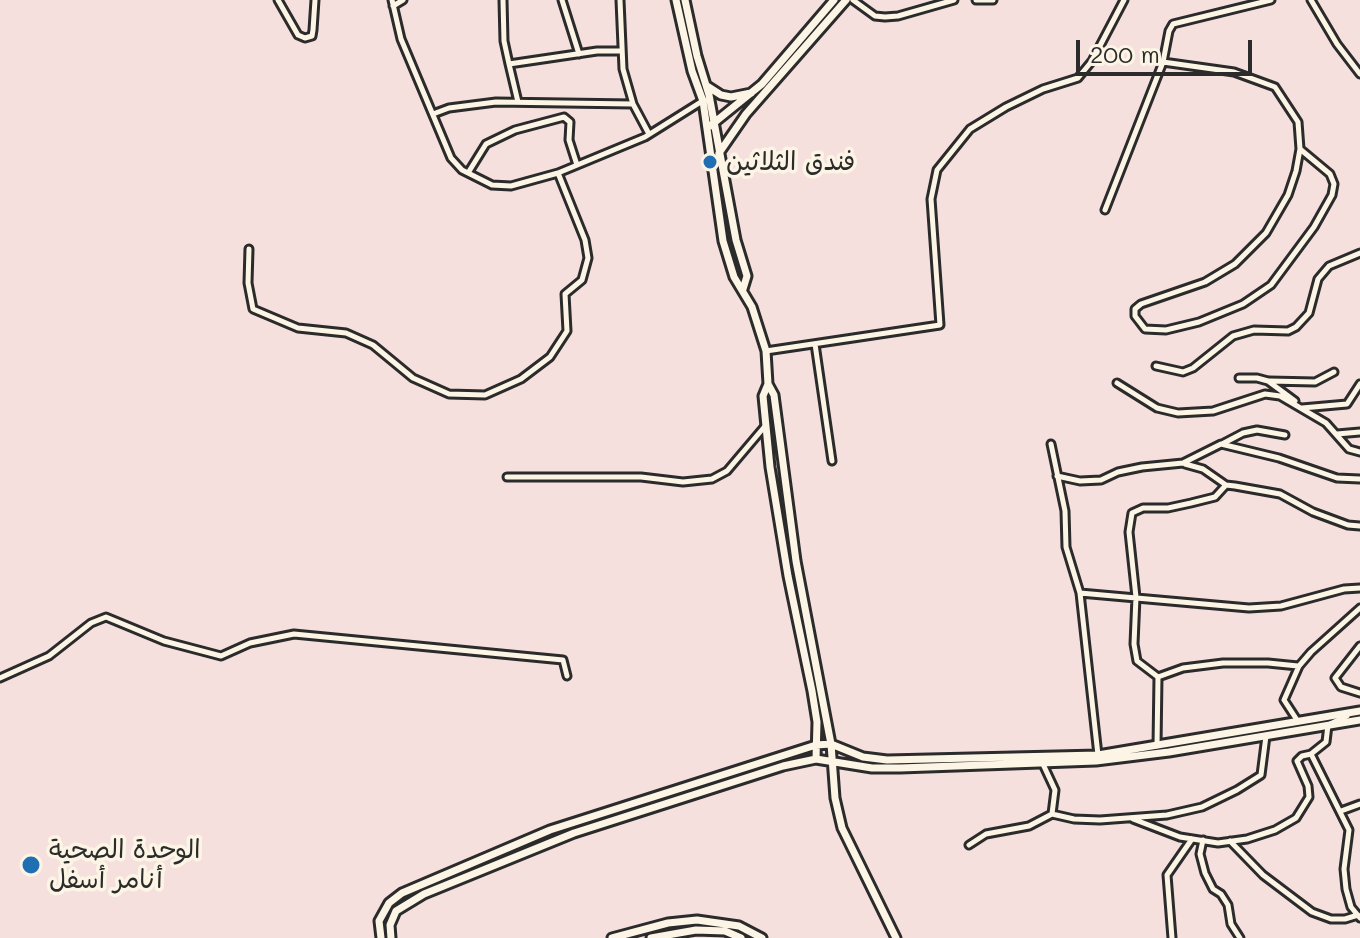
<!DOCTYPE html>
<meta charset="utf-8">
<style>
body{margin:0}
#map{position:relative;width:1360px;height:938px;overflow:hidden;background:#f5e0de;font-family:Mali,sans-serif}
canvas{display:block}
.scale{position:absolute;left:1076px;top:40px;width:176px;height:36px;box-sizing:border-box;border:4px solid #2b2b2b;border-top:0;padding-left:10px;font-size:24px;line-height:28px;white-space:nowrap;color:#2b2b2b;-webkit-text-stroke:6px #fcf5e5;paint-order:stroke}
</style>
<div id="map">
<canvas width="1360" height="938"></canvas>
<div class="scale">200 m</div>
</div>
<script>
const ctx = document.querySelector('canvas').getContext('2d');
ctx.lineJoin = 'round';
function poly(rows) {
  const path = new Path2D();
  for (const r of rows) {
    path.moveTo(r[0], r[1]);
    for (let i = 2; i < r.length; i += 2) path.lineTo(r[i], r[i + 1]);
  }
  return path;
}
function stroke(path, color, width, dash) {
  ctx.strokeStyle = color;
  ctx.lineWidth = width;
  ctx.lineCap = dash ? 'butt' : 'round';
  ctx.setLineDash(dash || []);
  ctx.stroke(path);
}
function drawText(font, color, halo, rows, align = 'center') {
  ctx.font = font + ' Mali,"Playpen Sans Arabic",sans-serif';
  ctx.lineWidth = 7;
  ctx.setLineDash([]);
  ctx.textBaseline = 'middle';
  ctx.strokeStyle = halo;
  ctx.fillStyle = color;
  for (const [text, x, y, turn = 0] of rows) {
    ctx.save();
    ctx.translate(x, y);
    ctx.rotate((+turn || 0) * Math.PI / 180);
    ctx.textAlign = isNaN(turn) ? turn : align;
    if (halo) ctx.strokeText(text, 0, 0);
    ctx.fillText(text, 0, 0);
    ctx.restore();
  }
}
const street = poly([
 [278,0,298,35,305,38,312,36,313,30,315,0],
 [392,0,401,39,451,158,462,170,492,185,511,186,558,173,645,137,704,100],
 [503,0,504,41,509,64],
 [562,0,579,54],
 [620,0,623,69,633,104,649,134],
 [853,0,875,16,885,17,898,16,954,0],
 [976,0,993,0],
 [1311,0,1337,44,1360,74],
 [393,6,403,0],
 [1163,62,1234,72,1275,87,1298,122,1300,149,1296,171,1288,195,1266,233,1235,264,1205,282,1141,304,1135,309,1135,316,1145,329,1166,330,1199,322,1243,304,1271,285,1314,227,1332,195,1334,184,1330,174,1300,149],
 [518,102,509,64,597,51,621,51],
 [433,114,449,108,496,102,633,104],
 [468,173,486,144,515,130,564,117,570,122,569,140,577,165],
 [1105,210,1163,62,1169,31,1173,24,1271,0],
 [249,249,248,283,253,309,298,328,346,333,373,345,413,378,449,394,485,395,521,379,550,357,567,331,565,294,582,280,588,258,585,240,558,173],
 [815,344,832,461],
 [766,351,940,325,931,199,937,170,970,129,1006,107,1043,89,1078,78,1092,61,1124,0],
 [1156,366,1183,372,1193,368,1233,336,1254,330,1288,331,1296,327,1309,313,1318,279,1329,266,1360,253],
 [1239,378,1257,378,1268,381,1295,401],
 [1269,381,1315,382,1334,372],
 [1117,383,1157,408,1178,413,1213,411,1265,394,1280,396,1326,423,1349,449,1360,452],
 [1302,408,1347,404,1360,384],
 [1337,434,1360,432],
 [1051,444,1065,511,1066,547,1080,593,1098,755],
 [1222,444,1243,433,1257,430,1285,435],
 [1185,464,1203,469,1226,485],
 [1057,476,1080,481,1101,480,1118,472,1142,467,1183,463,1221,444,1279,458,1337,478,1360,479],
 [507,477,641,477,683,482,712,479,727,471,766,425],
 [1080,593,1249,608,1281,606,1344,589,1360,588],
 [1360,646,1335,678,1341,687,1360,693],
 [1158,677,1183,668,1223,663,1268,663,1298,666],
 [0,678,49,656,91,623,106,617,164,641,221,656,250,643,294,634,563,660,567,676],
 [1347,716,1328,725,1326,742,1311,754,1349,830,1344,869,1346,889,1351,907,1360,918],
 [1297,720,1284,700,1299,666,1311,652,1360,608],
 [1157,746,1158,677,1137,661,1134,644,1136,597,1129,532,1132,513,1143,508,1168,508,1191,503,1215,497,1226,485,1235,486,1280,494,1313,512,1348,525,1360,526],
 [1341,811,1360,804],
 [1052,814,1074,819,1100,820,1167,815,1202,807,1237,790,1261,775,1266,736],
 [1133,819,1180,837,1218,843,1247,839,1275,830,1296,818,1309,797,1308,786,1297,761,1302,756,1311,754],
 [1203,840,1200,854,1205,873,1213,889,1221,894,1228,905,1231,924,1240,938],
 [1230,841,1263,875,1312,912,1331,919,1345,919,1358,915],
 [969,845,986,834,1029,826,1052,814,1055,790,1042,762],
 [1172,938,1167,875,1192,839]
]);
const secondary = poly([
 [676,0,692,71,703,101,723,241,734,277,752,307,766,351,768,384,763,396,770,467,788,576,812,691,817,722,816,759],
 [685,0,697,56,709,95,736,240,747,276,743,289],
 [707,86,721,95,731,97,751,93],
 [710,126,762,84,834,0],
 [719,153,746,114,846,0],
 [768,384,774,395,796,561,831,744,835,798,842,828,896,938],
 [381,938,379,921,389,903,402,893,550,830,816,745,831,744,863,757,887,760,1098,755,1360,711],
 [391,938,390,925,396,911,424,894,574,833,783,766,816,759,872,768,900,768,1096,761,1169,752,1360,720],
 [612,938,668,923,697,920,739,926,762,938],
 [651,938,696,930,725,931,741,938]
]);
stroke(street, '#2b2b2b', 11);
stroke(secondary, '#2b2b2b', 13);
stroke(street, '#fcf5e5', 5);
stroke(secondary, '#fcf5e5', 7);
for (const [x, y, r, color] of [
 [710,162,8,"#1f6fb2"],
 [31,865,10,"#1f6fb2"]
]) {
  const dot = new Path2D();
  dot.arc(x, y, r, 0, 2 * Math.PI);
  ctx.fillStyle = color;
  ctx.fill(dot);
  stroke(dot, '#fcf5e5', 3);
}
drawText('26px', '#2b2b2b', '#fcf5e5', [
 ["فندق الثلاثين",726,162],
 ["الوحدة الصحية",49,850],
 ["أنامر أسفل",49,880]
], 'left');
</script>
